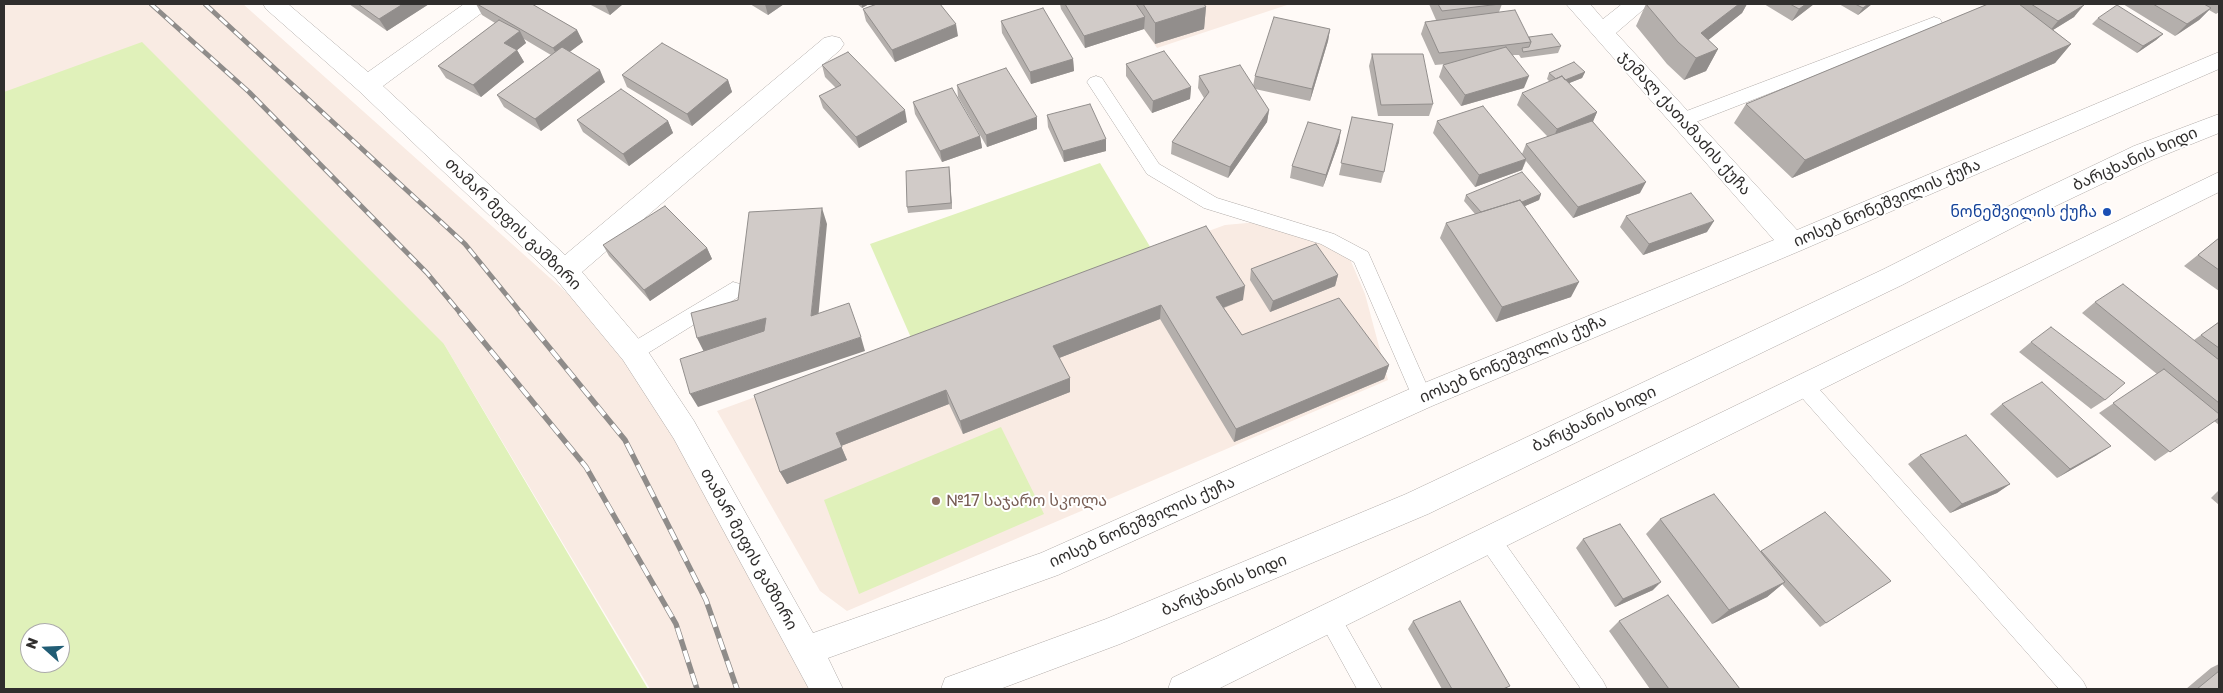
<!DOCTYPE html>
<meta charset="utf-8">
<style>
body{margin:0}
#map{position:relative;width:2223px;height:693px;overflow:hidden;background:#fffaf7;font-family:"Golos Text",sans-serif}
canvas{display:block}
.frame{position:absolute;inset:0;border:5px solid #302e2d;pointer-events:none}
.north{position:absolute;left:20px;top:623px;width:50px;height:50px;box-sizing:border-box;background:#fff;border:1px solid #acabab;border-radius:50%;rotate:290deg;font-size:14px;font-weight:700;line-height:20px;text-align:center;color:#302e2d}
.north::after{content:'';display:block;margin:auto;width:18px;height:22px;background:#215d75;clip-path:polygon(50% 0,100% 100%,50% 72%,0 100%)}
</style>
<div id="map">
<canvas width="2223" height="693"></canvas>
<div class="frame"></div>
<div class="north">N</div>
</div>
<script>
const ctx = document.querySelector('canvas').getContext('2d');
ctx.lineJoin = 'round';
function paint(path, color) {
  ctx.fillStyle = color;
  ctx.fill(path, 'evenodd');
}
function poly(rows) {
  const path = new Path2D();
  for (const r of rows) {
    path.moveTo(r[0], r[1]);
    for (let i = 2; i < r.length; i += 2) path.lineTo(r[i], r[i + 1]);
  }
  return path;
}
function stroke(path, color, width, dash) {
  ctx.strokeStyle = color;
  ctx.lineWidth = width;
  ctx.lineCap = dash ? 'butt' : 'round';
  ctx.setLineDash(dash || []);
  ctx.stroke(path);
}
function drawText(font, color, halo, rows, align = 'center') {
  ctx.font = font + ' "Golos Text","Noto Sans Georgian",sans-serif';
  ctx.lineWidth = 4;
  ctx.setLineDash([]);
  ctx.textBaseline = 'middle';
  ctx.strokeStyle = halo;
  ctx.fillStyle = color;
  for (const [text, x, y, turn = 0] of rows) {
    ctx.save();
    ctx.translate(x, y);
    ctx.rotate((+turn || 0) * Math.PI / 180);
    ctx.textAlign = isNaN(turn) ? turn : align;
    if (halo) ctx.strokeText(text, 0, 0);
    ctx.fillText(text, 0, 0);
    ctx.restore();
  }
}
paint(poly([
 [4,4,243,4,633,352,827,689,650,689,444,344,4,92],
 [1127,4,1290,4,1157,48],
 [1258,222,1312,239,1350,259,1365,294,1388,380,847,611,820,591,717,411,1225,225]
]), '#f9ebe3');
paint(poly([
 [142,42,444,344,648,689,4,689,4,92],
 [30,633,60,633,60,663,30,663],
 [1100,163,1152,250,912,340,870,244],
 [1001,427,1044,514,859,594,824,500]
]), '#e0f1ba');
const service = poly([
 [1934,17,1940,19,1942,23,1940,27,1688,125,1682,126,1676,125,1673,120,1676,115,1934,17],
 [1096,76,1102,78,1159,164,1217,198,1334,234,1368,252,1432,397,1429,403,1422,406,1415,403,1354,262,1321,244,1204,208,1147,174,1087,82,1090,78,1096,76],
 [733,282,740,284,743,290,740,296,640,358,633,360,626,358,623,352,626,346,733,282],
 [1803,376,1810,379,2083,681,2087,689,2059,689,1796,391,1793,385,1796,379,1803,376],
 [1489,529,1497,532,1603,681,1607,689,1581,689,1481,546,1478,539,1481,532,1489,529],
 [1329,607,1337,610,1382,689,1357,689,1318,618,1321,610,1329,607]
]);
const minor = poly([
 [263,4,288,4,368,72,464,4,490,4,487,9,383,86,565,255,824,38,832,36,840,38,844,44,840,50,582,272,643,344,694,421,813,633,1041,553,1412,388,1774,240,1566,4,1590,4,1603,19,1622,4,1647,4,1644,9,1616,33,1797,230,2219,52,2219,69,1802,250,1432,406,1058,575,828,658,843,689,809,689,674,439,623,360,556,279,359,91,266,9,263,4],
 [2219,172,2219,192,1218,689,1168,689,1172,678,2219,172]
]);
const primary = poly([
 [2219,114,2219,133,2152,160,2043,212,1902,285,1428,514,1120,644,1000,689,941,689,945,678,1106,619,1406,494,1884,269,2025,198,2134,146,2219,114]
]);
stroke(service, '#b1aba8', 1);
stroke(minor, '#b1aba8', 1);
stroke(primary, '#b1aba8', 1);
paint(service, '#fff');
paint(minor, '#fff');
paint(primary, '#fff');
const railFar1 = poly([
 [151,4,249,92,427,273,461,314],
 [205,4,465,244,522,314]
]);
const rail = poly([
 [460,313,586,467,676,624,697,689],
 [521,313,625,440,706,600,737,689]
]);
stroke(railFar1, '#8f8c8a', 5);
stroke(rail, '#8f8c8a', 5.5);
stroke(railFar1, '#fff', 3, [10]);
stroke(rail, '#fff', 4, [12]);
paint(poly([
 [349,4,429,4,387,31],
 [476,4,532,4,577,30,583,42,569,52,605,82,541,131,504,107,497,95,551,55,524,39,526,43,517,50,524,62,481,97,446,78,438,66,495,23,482,15],
 [589,4,623,4,610,15],
 [750,4,784,4,768,15],
 [857,4,869,4,862,8],
 [1060,4,1204,4,1206,7,1204,29,1155,44,1144,29,1085,48,1061,9],
 [1429,4,1502,4,1499,12,1529,37,1561,46,1558,53,1521,58,1519,55,1513,55,1524,88,1461,106,1439,77,1443,65,1446,64,1435,65,1421,34,1425,22,1436,20],
 [1646,4,1747,4,1742,13,1708,40,1718,49,1706,71,1684,80,1667,64,1636,26],
 [1764,4,1814,4,1792,21],
 [1839,4,1872,4,1858,15],
 [1988,4,2082,4,2074,17,2053,30,2071,44,2055,63,1792,178,1734,123,1746,104],
 [2123,4,2219,4,2219,12,2216,14,2209,10,2199,20,2175,36],
 [863,9,958,36,895,62,866,21],
 [2098,18,2163,34,2156,40,2137,53,2092,24],
 [1001,21,1073,59,1074,71,1031,84,1002,33],
 [1330,29,1328,41,1310,101,1255,89,1269,110,1267,122,1228,178,1171,154,1172,142,1204,98,1198,88,1199,76,1253,86,1255,76],
 [1372,54,1433,104,1429,116,1378,116,1369,66],
 [1126,64,1191,87,1190,99,1152,113,1126,76],
 [822,65,907,122,859,148,823,108,819,96,836,88,825,77],
 [1585,72,1582,78,1569,83,1597,112,1593,121,1640,193,1573,218,1526,161,1522,170,1475,187,1433,133,1437,121,1522,154,1526,144,1548,137,1517,105,1522,93,1550,82,1547,79,1549,73],
 [622,75,728,80,732,92,692,126,627,87],
 [957,85,1037,129,987,147,958,97],
 [913,102,980,136,982,148,942,162,915,114],
 [1047,115,1106,151,1064,162,1048,127],
 [1352,117,1384,172,1381,183,1339,175],
 [577,120,668,121,673,133,629,166,583,132],
 [1339,142,1323,187,1290,178,1292,166],
 [949,167,952,209,908,213,907,207],
 [1541,194,1539,200,1525,206,1571,297,1496,322,1440,238,1446,223,1475,214,1464,201,1466,195],
 [1626,216,1707,232,1643,255,1620,227],
 [1206,226,1243,300,1224,308,1242,335,1389,365,1384,379,1234,442,1160,319,1059,358,1070,392,963,434,949,404,841,446,847,460,787,484,780,472],
 [2219,238,2219,291,2184,266],
 [603,245,707,248,712,259,650,301,609,256],
 [1251,269,1338,275,1335,286,1270,312,1250,280],
 [2095,302,2194,340,2219,322,2219,425,2214,421,2155,461,2099,413,2157,374,2082,313],
 [2031,342,2105,400,2091,409,2019,352],
 [2002,404,2097,455,2057,478,1990,414],
 [1920,455,2010,484,1997,493,1950,513,1908,464],
 [2219,490,2219,505,2211,498],
 [1660,519,1760,552,1761,551,1891,581,1820,627,1782,584,1767,597,1712,624,1646,534],
 [1583,539,1653,590,1615,607,1576,548],
 [1413,621,1507,689,1442,689,1408,629],
 [1619,621,1740,689,1650,689,1609,631],
 [2219,664,2219,689,2186,689,2211,668]
]), '#b4afac');
paint(poly([
 [403,4,429,4,387,31,379,19],
 [605,4,623,4,610,15],
 [765,4,784,4,768,15],
 [862,4,869,4,862,8],
 [1739,4,1747,4,1742,13,1691,54,1701,33],
 [1806,4,1814,4,1792,21,1799,9],
 [1868,4,1872,4,1858,15,1863,8],
 [2084,5,2074,17,2048,33,2058,21],
 [1206,7,1204,29,1155,44,1155,23],
 [2211,8,2199,20,2175,36,2187,24],
 [1145,17,1144,29,1085,48,1084,36],
 [956,24,958,36,895,62,892,50],
 [1330,29,1328,41,1310,101,1312,89],
 [577,30,583,42,559,60,553,48],
 [520,31,526,43,511,55,504,43],
 [2163,34,2156,40,2137,53,2143,46],
 [2071,44,2055,63,1792,178,1805,160],
 [1718,49,1706,71,1684,80,1696,58],
 [517,50,524,62,481,97,473,85],
 [1073,59,1074,71,1031,84,1030,72],
 [600,70,605,82,541,131,535,119],
 [1585,72,1582,78,1557,88,1560,82],
 [1529,76,1524,88,1461,106,1465,95],
 [728,80,732,92,692,126,687,114],
 [1191,87,1190,99,1152,113,1153,101],
 [905,110,907,122,859,148,856,137],
 [1269,110,1267,122,1228,178,1230,167],
 [1597,112,1592,124,1552,141,1557,129],
 [1037,117,1037,129,987,147,986,135],
 [668,121,673,133,629,166,623,154],
 [1341,130,1339,142,1323,187,1326,175],
 [980,136,982,148,942,162,940,151],
 [1106,139,1106,151,1064,162,1063,151],
 [1526,159,1522,170,1475,187,1479,175],
 [949,167,950,173,952,209,951,203],
 [1646,182,1640,193,1573,218,1578,207],
 [1541,194,1539,200,1483,224,1486,218],
 [822,208,827,224,817,330,811,316],
 [1714,221,1707,232,1643,255,1649,244],
 [707,248,712,259,650,301,644,290],
 [1338,275,1335,286,1270,312,1273,301],
 [1579,282,1571,297,1496,322,1502,307],
 [1245,286,1243,300,1214,311,1216,297],
 [1161,305,1160,319,1054,360,1053,346],
 [766,318,772,332,704,352,697,338],
 [861,337,865,351,698,407,690,394],
 [1389,365,1384,379,1234,442,1236,429],
 [1070,378,1070,392,963,434,960,421],
 [946,390,949,404,841,446,847,460,787,484,780,472,836,433],
 [2111,446,2097,455,2057,478,2070,469],
 [2010,484,1997,493,1950,513,1962,504],
 [1661,582,1653,590,1615,607,1623,599],
 [1785,582,1767,597,1712,624,1729,610]
]), '#928e8c');
const building = poly([
 [358,4,403,4,379,19,358,4],
 [477,4,532,4,577,30,553,48,477,4],
 [877,4,940,4,956,24,892,50,863,9,877,4],
 [1065,4,1136,4,1145,17,1084,36,1065,4],
 [1143,4,1204,4,1206,7,1155,23,1143,4],
 [1438,4,1500,4,1442,11,1438,4],
 [1646,4,1739,4,1701,33,1718,49,1696,58,1678,42,1646,4],
 [1790,4,1806,4,1799,9,1790,4],
 [1855,4,1868,4,1863,8,1855,4],
 [1988,4,2019,4,2071,44,1805,160,1746,104,1988,4],
 [2031,4,2082,4,2084,5,2058,21,2031,4],
 [2153,4,2204,4,2211,8,2187,24,2153,4],
 [2117,5,2163,34,2143,46,2098,18,2117,5],
 [1043,8,1073,59,1030,72,1001,21,1043,8],
 [1515,10,1531,42,1439,53,1425,22,1515,10],
 [1274,17,1330,29,1312,89,1255,76,1274,17],
 [499,20,520,31,504,43,517,50,473,85,438,66,499,20],
 [1552,34,1561,46,1523,52,1522,48,1529,47,1531,42,1529,37,1552,34],
 [662,43,728,80,687,114,622,75,662,43],
 [562,47,600,70,535,119,497,95,562,47],
 [1506,47,1529,76,1465,95,1443,65,1506,47],
 [1164,51,1191,87,1153,101,1126,64,1164,51],
 [848,52,905,110,856,137,819,96,841,85,822,65,848,52],
 [1372,54,1423,54,1433,104,1381,105,1372,54],
 [1574,62,1585,72,1565,80,1562,76,1556,79,1549,73,1574,62],
 [1240,65,1269,110,1230,167,1172,142,1209,92,1199,76,1240,65],
 [1006,68,1037,117,986,135,957,85,1006,68],
 [1562,76,1597,112,1557,129,1522,93,1562,76],
 [952,88,980,136,940,151,913,102,952,88],
 [621,89,668,121,623,154,577,120,621,89],
 [1090,104,1106,139,1063,151,1047,115,1090,104],
 [1483,106,1526,159,1479,175,1437,121,1483,106],
 [1352,117,1393,124,1384,172,1341,163,1352,117],
 [1592,121,1646,182,1578,207,1526,144,1592,121],
 [1308,122,1341,130,1326,175,1292,166,1308,122],
 [949,167,951,203,907,207,906,171,949,167],
 [1522,172,1541,194,1522,202,1520,200,1481,212,1466,195,1522,172],
 [1691,193,1714,221,1649,244,1626,216,1691,193],
 [1520,200,1579,282,1502,307,1446,223,1520,200],
 [665,206,707,248,644,290,603,245,665,206],
 [822,208,811,316,849,303,861,337,690,394,680,359,764,331,766,318,697,338,691,313,738,300,749,212,822,208],
 [1206,226,1245,286,1216,297,1242,335,1339,298,1389,365,1236,429,1161,305,1053,346,1070,378,960,421,946,390,836,433,842,447,780,472,754,395,1206,226],
 [2219,238,2219,270,2198,255,2219,238],
 [1316,244,1338,275,1273,301,1251,269,1316,244],
 [2123,284,2219,360,2219,403,2095,302,2123,284],
 [2219,322,2219,348,2201,335,2219,322],
 [2051,327,2125,383,2105,400,2031,342,2051,327],
 [2164,369,2219,414,2219,418,2170,452,2113,403,2164,369],
 [2042,382,2111,446,2070,469,2002,404,2042,382],
 [1966,435,2010,484,1962,504,1920,455,1966,435],
 [1714,494,1785,582,1729,610,1660,519,1714,494],
 [1825,512,1891,581,1826,623,1761,551,1825,512],
 [1620,524,1661,582,1623,599,1583,539,1620,524],
 [1668,595,1740,689,1669,689,1619,621,1668,595],
 [1460,601,1510,686,1503,689,1452,689,1413,621,1460,601],
 [2219,671,2219,689,2197,689,2219,671]
]);
paint(building, '#d1cbc8');
stroke(building, '#928e8c', 1);
for (const [x, y, r, color] of [
 [2107,212,5,"#1a4fb4"],
 [936,501,5,"#8d6e63"]
]) {
  const dot = new Path2D();
  dot.arc(x, y, r, 0, 2 * Math.PI);
  ctx.fillStyle = color;
  ctx.fill(dot);
  stroke(dot, '#fff', 2);
}
drawText('16px', '#302e2d', '#fff', [
 ["ჯემალ ქათამაძის ქუჩა",1685,123,48],
 ["ბარცხანის ხიდი",2135,159,-24],
 ["იოსებ ნონეშვილის ქუჩა",1887,203,-23],
 ["თამარ მეფის გამზირი",513,224,44],
 ["იოსებ ნონეშვილის ქუჩა",1513,359,-23],
 ["ბარცხანის ხიდი",1594,419,-25],
 ["იოსებ ნონეშვილის ქუჩა",1142,522,-24],
 ["თამარ მეფის გამზირი",749,549,61],
 ["ბარცხანის ხიდი",1224,585,-23]
]);
drawText('16px', '#164399', '#fff', [
 ["ნონეშვილის ქუჩა",2097,212]
], 'right');
drawText('16px', '#785e54', '#fff', [
 ["№17 საჯარო სკოლა",946,501]
], 'left');
</script>
